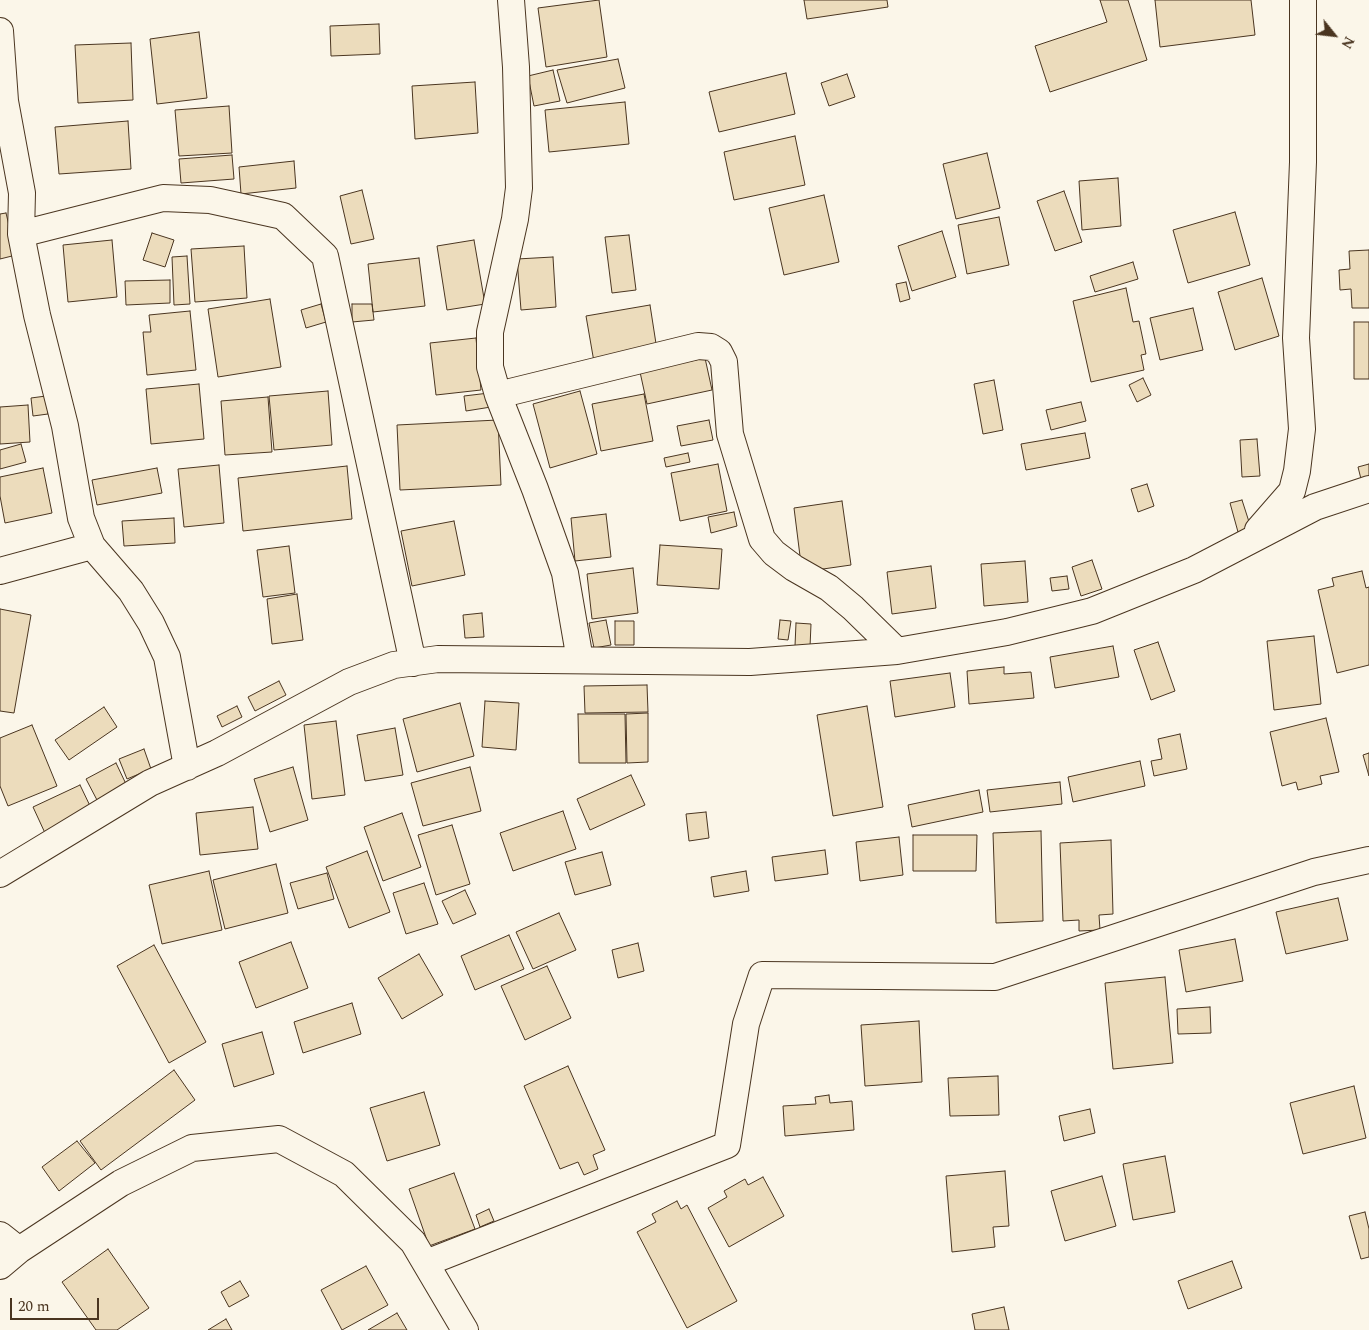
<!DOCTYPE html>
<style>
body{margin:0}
#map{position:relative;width:1369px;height:1330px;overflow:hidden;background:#fbf6e9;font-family:Spectral,serif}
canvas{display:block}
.north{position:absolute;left:1309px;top:10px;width:50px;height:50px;-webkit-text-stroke:4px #fbf6e9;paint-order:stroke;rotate:119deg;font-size:14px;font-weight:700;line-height:20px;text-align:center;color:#4a3520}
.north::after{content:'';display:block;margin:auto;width:18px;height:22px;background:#4a3520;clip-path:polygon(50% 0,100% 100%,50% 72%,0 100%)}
.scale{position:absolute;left:10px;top:1298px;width:89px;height:22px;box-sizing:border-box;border:2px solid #4a3520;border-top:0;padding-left:6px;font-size:15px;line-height:18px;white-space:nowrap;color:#4a3520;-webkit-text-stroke:4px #fbf6e9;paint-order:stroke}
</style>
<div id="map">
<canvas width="1369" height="1330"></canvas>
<div class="north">N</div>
<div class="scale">20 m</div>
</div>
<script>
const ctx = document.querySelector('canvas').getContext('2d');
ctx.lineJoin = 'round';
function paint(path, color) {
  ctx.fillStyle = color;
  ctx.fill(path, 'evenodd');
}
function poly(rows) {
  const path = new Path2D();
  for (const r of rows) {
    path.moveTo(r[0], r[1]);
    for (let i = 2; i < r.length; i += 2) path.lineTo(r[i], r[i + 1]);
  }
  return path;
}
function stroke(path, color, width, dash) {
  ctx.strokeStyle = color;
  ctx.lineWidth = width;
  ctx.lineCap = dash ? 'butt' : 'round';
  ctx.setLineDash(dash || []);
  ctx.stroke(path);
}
const building = poly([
 [599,0,607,57,546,67,538,8,599,0],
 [804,0,887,0,888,7,807,19,804,0],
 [1100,0,1128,0,1147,60,1050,92,1035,46,1107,22,1100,0],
 [1155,0,1251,0,1255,35,1160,47,1155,0],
 [379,24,380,54,331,56,330,26,379,24],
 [199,32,207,98,157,104,150,39,199,32],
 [131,43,133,100,78,103,75,45,131,43],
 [618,59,625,88,567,103,557,70,618,59],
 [553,70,560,101,534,106,528,76,553,70],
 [786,73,795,114,719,132,709,92,786,73],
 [847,74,855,97,829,106,821,83,847,74],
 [475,82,478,133,415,139,412,86,475,82],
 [625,102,629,144,549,152,545,110,625,102],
 [229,106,232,153,179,156,175,110,229,106],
 [128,121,131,169,59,174,55,127,128,121],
 [795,136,805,185,734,200,724,152,795,136],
 [987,153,1000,208,956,219,943,164,987,153],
 [232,155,234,179,181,183,179,159,232,155],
 [294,161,296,188,241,194,239,167,294,161],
 [1118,178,1121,226,1082,230,1079,181,1118,178],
 [362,190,374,239,351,244,340,196,362,190],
 [1064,191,1082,242,1055,251,1037,201,1064,191],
 [824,195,839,262,784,275,769,208,824,195],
 [1235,212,1250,265,1188,283,1173,230,1235,212],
 [6,213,16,255,0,259,0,214,6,213],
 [999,217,1009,265,967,274,958,225,999,217],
 [942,231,956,277,912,291,898,246,942,231],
 [152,233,174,240,165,267,143,260,152,233],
 [629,235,636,290,612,293,605,237,629,235],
 [112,240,117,297,68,302,63,245,112,240],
 [474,240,485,304,447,310,437,246,474,240],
 [244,246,247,298,195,302,191,249,244,246],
 [1369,250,1369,308,1352,308,1351,289,1340,290,1339,270,1350,269,1349,251,1369,250],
 [187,256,190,304,174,305,172,257,187,256],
 [553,257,556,307,521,310,517,259,553,257],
 [419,258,425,306,373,312,368,264,419,258],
 [1133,262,1138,279,1095,292,1090,276,1133,262],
 [1262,278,1279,336,1235,350,1218,292,1262,278],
 [170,280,170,303,126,305,125,281,170,280],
 [906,282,910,299,900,302,896,284,906,282],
 [1126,288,1133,322,1139,321,1146,354,1141,355,1144,370,1091,382,1073,301,1126,288],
 [270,299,281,367,218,377,208,309,270,299],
 [321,304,326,322,306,328,301,310,321,304],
 [352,304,372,304,374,320,352,322,352,304],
 [650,305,657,350,594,362,586,316,650,305],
 [1193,308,1203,350,1160,360,1150,318,1193,308],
 [190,311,196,370,147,375,143,332,151,332,149,315,190,311],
 [1354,322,1369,322,1369,379,1354,379,1354,322],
 [476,338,481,390,436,395,430,343,476,338],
 [705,358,712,390,647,404,640,372,705,358],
 [1143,378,1151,395,1137,402,1129,385,1143,378],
 [994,380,1003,430,983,434,974,384,994,380],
 [199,384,204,439,151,444,146,389,199,384],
 [328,391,332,445,274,450,269,396,328,391],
 [580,391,597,454,550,468,533,404,580,391],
 [489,393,491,407,466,411,464,396,489,393],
 [644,394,653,441,601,451,592,404,644,394],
 [46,396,48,414,33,416,31,398,46,396],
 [268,397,272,452,225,455,221,401,268,397],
 [1081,402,1086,421,1051,430,1046,410,1081,402],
 [28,405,30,442,0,444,0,407,28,405],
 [498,420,501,485,400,490,397,425,498,420],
 [709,420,713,440,681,446,677,426,709,420],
 [1085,433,1090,458,1026,470,1021,444,1085,433],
 [1257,439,1260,476,1242,477,1240,440,1257,439],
 [21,444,26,462,0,469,0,450,21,444],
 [688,453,690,462,666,467,664,458,688,453],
 [718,464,727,511,680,521,671,473,718,464],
 [1369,464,1369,482,1362,483,1358,467,1369,464],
 [219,465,224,523,184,527,178,469,219,465],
 [347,466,352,519,243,531,238,478,347,466],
 [43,468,52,513,5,523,0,496,0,477,43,468],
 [157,468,162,493,97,505,92,480,157,468],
 [1147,484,1154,506,1138,512,1131,489,1147,484],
 [1242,500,1251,528,1238,532,1230,503,1242,500],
 [842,501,851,565,802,572,794,508,842,501],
 [734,512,737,526,711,533,708,517,734,512],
 [606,514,611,557,575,561,571,518,606,514],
 [174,518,175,543,124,546,122,521,174,518],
 [454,521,465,575,412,586,401,531,454,521],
 [660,545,722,549,719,589,657,585,660,545],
 [289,546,295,593,263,597,257,550,289,546],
 [1092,560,1102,589,1081,596,1072,567,1092,560],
 [1025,561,1028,602,984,606,981,564,1025,561],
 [931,566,936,608,892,614,887,572,931,566],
 [633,568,638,613,592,619,587,574,633,568],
 [1362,571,1366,588,1369,587,1369,665,1337,673,1318,590,1334,586,1332,578,1362,571],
 [1067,576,1069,589,1052,591,1050,578,1067,576],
 [297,594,303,640,272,644,267,599,297,594],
 [0,609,31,615,14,713,0,711,0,609],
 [482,613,484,637,465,638,463,615,482,613],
 [606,620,611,645,594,648,589,623,606,620],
 [780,620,791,621,788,640,778,639,780,620],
 [615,621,634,621,634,645,615,645,615,621],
 [796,623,811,624,810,647,795,646,796,623],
 [1314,636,1321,704,1274,710,1267,641,1314,636],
 [1158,642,1175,691,1151,700,1134,650,1158,642],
 [1113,646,1119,677,1055,688,1050,657,1113,646],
 [1004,667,1004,674,1031,672,1034,698,969,704,967,671,1004,667],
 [950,673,955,707,895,717,890,681,950,673],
 [279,681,286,695,255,711,248,697,279,681],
 [647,685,648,712,585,713,584,686,647,685],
 [485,701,519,703,516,750,482,747,485,701],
 [460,703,474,756,417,772,403,719,460,703],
 [237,706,242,717,222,727,217,716,237,706],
 [867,706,883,807,833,816,817,715,867,706],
 [104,707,117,727,69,760,55,740,104,707],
 [648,713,648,762,627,763,626,714,648,713],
 [578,714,625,714,626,763,579,763,578,714],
 [1326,718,1339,772,1320,776,1322,784,1298,790,1296,782,1282,786,1270,732,1326,718],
 [336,721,345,795,312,799,304,725,336,721],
 [32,725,57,786,8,806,0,786,0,738,32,725],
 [395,728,403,775,365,781,357,735,395,728],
 [1180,734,1187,769,1154,776,1151,761,1162,759,1158,739,1180,734],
 [144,749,151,769,127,779,119,759,144,749],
 [1369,753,1369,776,1363,755,1369,753],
 [1140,761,1145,786,1073,802,1068,777,1140,761],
 [116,763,126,784,97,800,86,779,116,763],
 [293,767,308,820,270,832,254,779,293,767],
 [470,767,481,811,423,826,411,783,470,767],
 [631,775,645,805,590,830,577,799,631,775],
 [1060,782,1062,804,990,812,987,790,1060,782],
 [80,785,92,810,45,833,33,807,80,785],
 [979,790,983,812,912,827,908,805,979,790],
 [253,807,258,849,200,855,196,813,253,807],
 [563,811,576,849,513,871,500,833,563,811],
 [706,812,709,838,689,841,686,814,706,812],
 [402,813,421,867,383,881,364,827,402,813],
 [452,825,470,884,436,895,418,835,452,825],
 [1041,831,1043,921,996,923,993,833,1041,831],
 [913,835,977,835,976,871,913,871,913,835],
 [899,837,903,875,860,881,856,842,899,837],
 [1111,840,1113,914,1099,915,1100,930,1079,931,1079,920,1063,921,1060,843,1111,840],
 [825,850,828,874,775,881,772,857,825,850],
 [367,851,390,912,349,928,326,867,367,851],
 [602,852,611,885,575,895,565,862,602,852],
 [276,864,288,913,225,929,213,880,276,864],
 [209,871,222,930,162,944,149,885,209,871],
 [746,871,749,891,714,897,711,877,746,871],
 [327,873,334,899,298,909,290,883,327,873],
 [424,883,438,924,406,934,393,893,424,883],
 [465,890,476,914,453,924,442,901,465,890],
 [1338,898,1348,940,1286,954,1276,912,1338,898],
 [559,913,576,950,533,969,516,932,559,913],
 [509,935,524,969,475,990,461,956,509,935],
 [1235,939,1243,981,1186,992,1179,950,1235,939],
 [291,942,308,988,256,1008,239,962,291,942],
 [638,943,644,971,618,978,612,950,638,943],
 [154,945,206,1042,169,1063,117,966,154,945],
 [419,954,443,995,402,1019,378,978,419,954],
 [547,966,571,1018,525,1040,501,986,547,966],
 [1165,977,1173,1063,1113,1069,1105,983,1165,977],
 [352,1003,361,1034,303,1053,294,1022,352,1003],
 [1210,1007,1211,1033,1178,1034,1177,1009,1210,1007],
 [919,1021,922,1082,865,1086,861,1025,919,1021],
 [262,1032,274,1074,234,1087,222,1044,262,1032],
 [568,1066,605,1150,593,1155,598,1169,584,1175,578,1162,560,1169,524,1086,568,1066],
 [174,1070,195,1100,101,1170,80,1141,174,1070],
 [998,1076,999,1115,950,1116,948,1078,998,1076],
 [1354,1086,1366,1138,1303,1154,1290,1103,1354,1086],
 [424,1092,440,1145,387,1161,370,1108,424,1092],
 [829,1095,830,1103,852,1101,854,1130,785,1136,783,1106,816,1104,815,1097,829,1095],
 [1090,1109,1095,1133,1064,1141,1059,1116,1090,1109],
 [77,1141,95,1163,59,1191,42,1167,77,1141],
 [1165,1156,1175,1212,1133,1220,1123,1164,1165,1156],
 [1005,1171,1009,1226,993,1227,995,1247,952,1252,946,1176,1005,1171],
 [454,1173,475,1229,429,1246,409,1189,454,1173],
 [1102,1176,1116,1226,1065,1241,1051,1191,1102,1176],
 [763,1177,784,1216,729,1247,708,1208,727,1197,724,1191,745,1179,748,1185,763,1177],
 [677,1201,681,1209,687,1205,737,1301,687,1328,637,1232,656,1222,652,1214,677,1201],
 [489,1209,494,1221,480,1227,476,1215,489,1209],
 [1365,1212,1369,1229,1369,1257,1361,1259,1349,1216,1365,1212],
 [108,1249,149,1308,117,1330,96,1330,62,1282,108,1249],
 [1232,1261,1242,1288,1188,1309,1178,1281,1232,1261],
 [366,1266,388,1305,342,1330,321,1290,366,1266],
 [240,1281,249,1296,229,1307,221,1292,240,1281],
 [1004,1307,1009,1330,975,1330,972,1314,1004,1307],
 [397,1313,407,1330,368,1330,397,1313],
 [226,1319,232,1330,208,1330,226,1319]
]);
paint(building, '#ecdcbc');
stroke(building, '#4a3520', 1);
const minor = poly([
 [511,0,516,67,519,188,515,219,490,332,490,367,498,395,535,489,565,573,580,660],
 [0,31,5,101,22,193,21,234,37,315,65,426,81,518,92,546,131,591,151,623,167,657,187,767],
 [21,234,163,198,210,200,283,216,325,256,413,663],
 [498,395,698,346,711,347,719,352,724,362,730,434,762,539,774,553,794,568,829,588,853,608,897,651],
 [1258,530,1292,491,1297,471,1302,429,1296,338,1303,162,1303,0],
 [0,571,92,546],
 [0,874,150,783,217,753,349,682,394,665,438,659,750,662,897,651,1007,632,1092,611,1194,570,1315,507,1369,489],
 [0,1235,19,1250,121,1183,192,1148,279,1139,344,1174,413,1242,465,1330],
 [426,1263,727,1145,746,1024,762,975,995,977,1314,872,1369,860],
 [0,1266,19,1250]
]);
stroke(minor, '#4a3520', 28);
stroke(minor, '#fbf6e9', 26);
</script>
